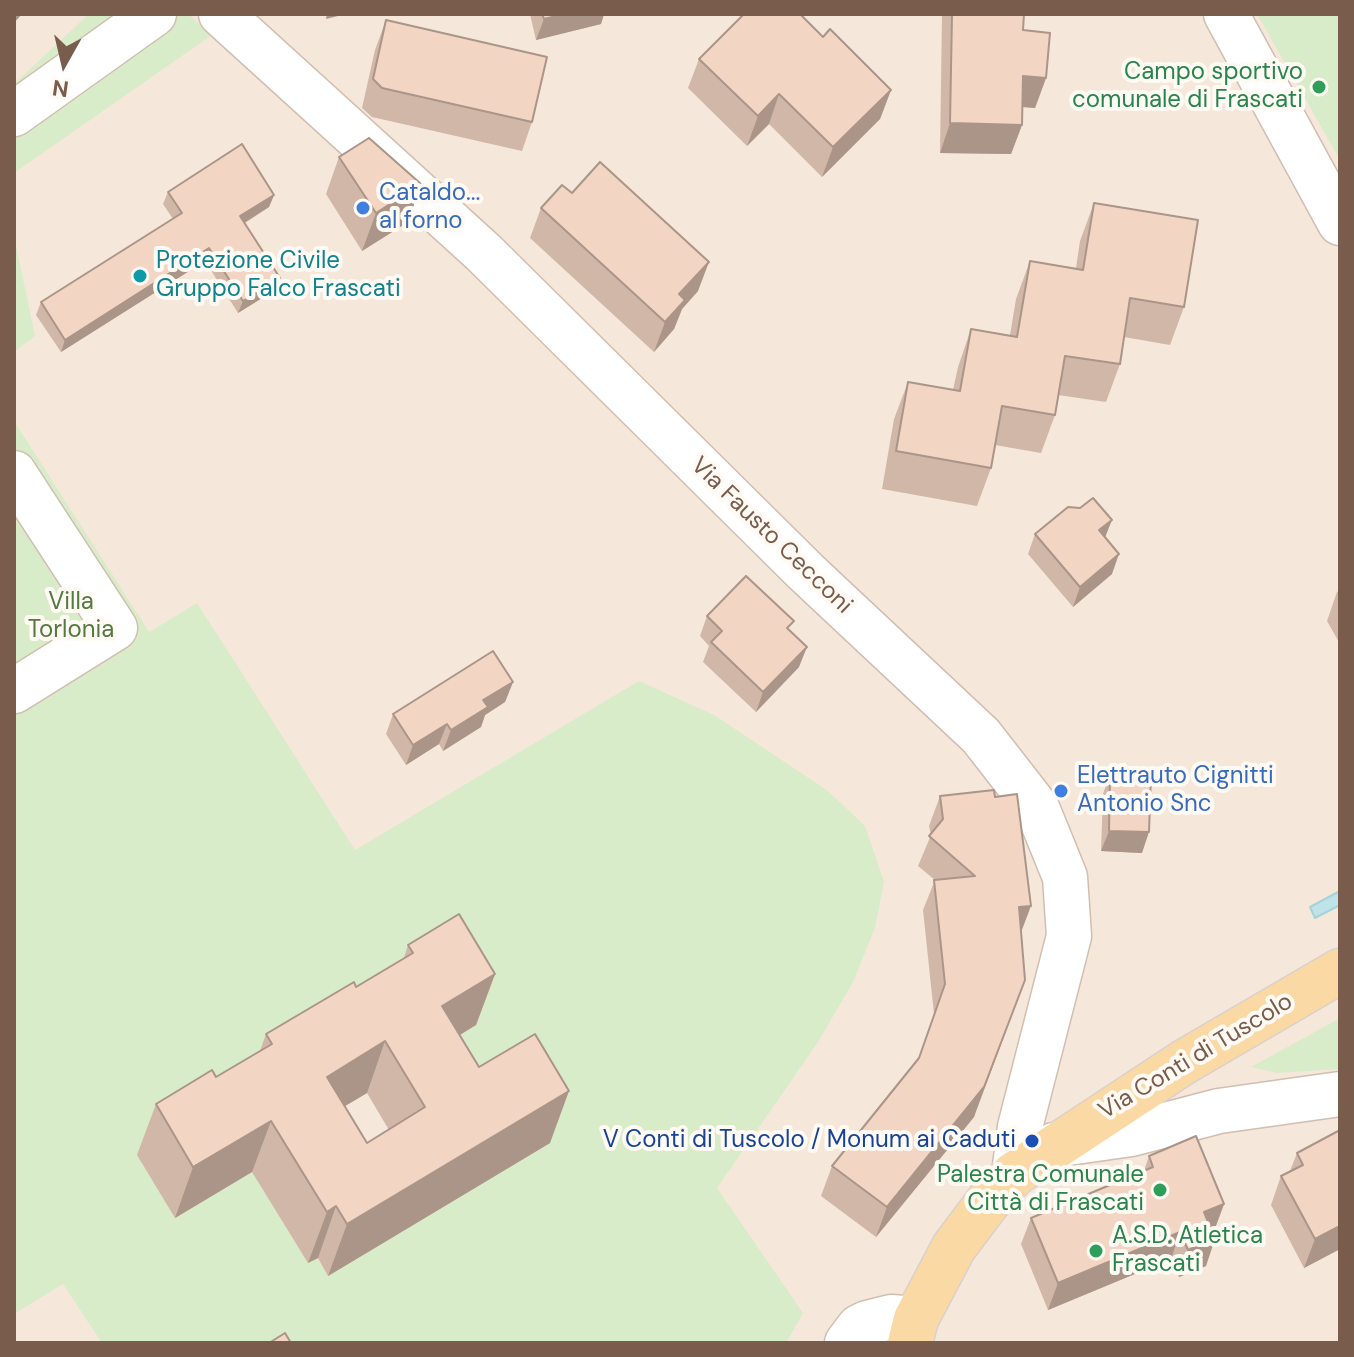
<!DOCTYPE html>
<meta charset="utf-8">
<style>
body{margin:0}
#map{position:relative;width:1354px;height:1357px;overflow:hidden;background:#fdf6ec;font-family:"DM Sans",sans-serif}
canvas{display:block}
.frame{position:absolute;inset:0;border:16px solid #7a5c4d;pointer-events:none}
.north{position:absolute;left:24px;top:24px;width:80px;height:80px;-webkit-text-stroke:6px #fffaf3;paint-order:stroke;rotate:188deg;font-size:22px;font-weight:700;line-height:32px;text-align:center;color:#7a5c4d}
.north::after{content:'';display:block;margin:auto;width:28px;height:36px;background:#7a5c4d;clip-path:polygon(50% 0,100% 100%,50% 72%,0 100%)}
</style>
<div id="map">
<canvas width="1354" height="1357"></canvas>
<div class="frame"></div>
<div class="north">N</div>
</div>
<script>
const ctx = document.querySelector('canvas').getContext('2d');
ctx.lineJoin = 'round';
function paint(path, color) {
  ctx.fillStyle = color;
  ctx.fill(path, 'evenodd');
}
function poly(rows) {
  const path = new Path2D();
  for (const r of rows) {
    path.moveTo(r[0], r[1]);
    for (let i = 2; i < r.length; i += 2) path.lineTo(r[i], r[i + 1]);
  }
  return path;
}
function stroke(path, color, width, dash) {
  ctx.strokeStyle = color;
  ctx.lineWidth = width;
  ctx.lineCap = dash ? 'butt' : 'round';
  ctx.setLineDash(dash || []);
  ctx.stroke(path);
}
function drawText(font, color, halo, rows, align = 'center') {
  ctx.font = font + ' "DM Sans",sans-serif';
  ctx.lineWidth = 8;
  ctx.setLineDash([]);
  ctx.textBaseline = 'middle';
  ctx.strokeStyle = halo;
  ctx.fillStyle = color;
  for (const [text, x, y, turn = 0] of rows) {
    ctx.save();
    ctx.translate(x, y);
    ctx.rotate((+turn || 0) * Math.PI / 180);
    ctx.textAlign = isNaN(turn) ? turn : align;
    if (halo) ctx.strokeText(text, 0, 0);
    ctx.fillText(text, 0, 0);
    ctx.restore();
  }
}
paint(poly([
 [14,14,1340,14,1340,1343,14,1343]
]), '#f5e8da');
paint(poly([
 [89,14,188,14,212,35,14,173,14,84],
 [1257,14,1340,14,1340,160],
 [14,236,35,336,14,352],
 [14,421,149,632,197,603,355,850,639,681,714,715,828,791,865,826,884,882,875,928,853,982,818,1042,717,1188,803,1313,786,1343,102,1343,63,1284,14,1314],
 [423,1057,328,1275,318,1258,308,1263,261,1167,174,1218,194,1122],
 [1340,1018,1340,1069,1277,1073,1251,1067]
]), '#d8ecc9');
const water = poly([
 [1340,891,1340,905,1315,918,1310,907,1340,891]
]);
paint(water, '#bfe3e8');
stroke(water, '#a5d3da', 2);
const minor = poly([
 [221,14,484,253,806,572,981,736,1037,808,1065,877,1069,936,1020,1127,1014,1174],
 [1226,14,1340,223],
 [14,114,154,14],
 [14,473,115,628,14,691],
 [1054,1145,1131,1134,1219,1111,1340,1094],
 [847,1343,859,1327,867,1323,891,1317,916,1319]
]);
const major = poly([
 [910,1343,916,1319,954,1247,991,1198,1014,1174,1184,1062,1340,971]
]);
stroke(minor, '#d1beb0', 47);
stroke(major, '#dad1cd', 47);
stroke(minor, '#fff', 44);
stroke(major, '#fbd9a5', 44);
paint(poly([
 [530,14,604,14,601,24,536,40],
 [942,14,1024,14,1023,30,1046,78,1035,108,1022,107,1022,125,1011,154,940,153],
 [386,20,532,122,522,151,372,117,362,108,375,50],
 [823,37,891,90,880,119,822,177,769,124,747,146,688,88,699,59],
 [339,157,421,184,408,222,362,251,326,194],
 [168,192,274,195,269,207,245,223,275,290,238,313,205,261,61,352,36,315,41,302,173,219,163,204],
 [1094,203,1184,307,1170,345,1124,337,1120,364,1106,402,1058,395,1055,415,1041,453,995,445,991,468,977,506,882,489,894,419,908,382,953,390,958,367,971,329,1010,335,1016,299,1030,261,1076,268,1080,241],
 [541,208,698,291,682,309,674,329,654,352,530,238],
 [1035,534,1105,537,1112,574,1073,607,1028,554],
 [1340,590,1340,644,1327,621,1337,592],
 [707,616,799,667,756,712,703,662,709,646,700,636],
 [513,682,505,702,485,715,481,727,443,751,439,744,406,765,386,734,393,714],
 [1110,774,1142,853,1101,851,1103,794],
 [940,796,1021,932,974,1117,876,1237,821,1196,832,1166,919,1058,934,1014,923,910,935,880,918,866,931,835,929,826],
 [408,945,495,974,476,1025,460,1035,479,1067,550,1143,328,1276,318,1258,308,1263,252,1172,175,1218,137,1155,156,1104,216,1077,260,1051,266,1034,356,987,404,958],
 [367,1093,389,1130,367,1143,345,1106],
 [1340,1130,1340,1249,1304,1268,1271,1205,1281,1176,1290,1171,1297,1153],
 [1149,1156,1224,1204,1214,1231,1212,1231,1206,1266,1179,1277,1171,1259,1048,1310,1021,1244,1031,1218,1144,1171]
]), '#d1b7a8');
paint(poly([
 [14,14,22,14,14,23],
 [327,14,346,14,326,19],
 [565,14,604,14,601,24,536,40,544,19],
 [1023,76,1046,78,1035,108,1012,106],
 [891,90,880,119,822,177,833,147],
 [779,94,769,124,747,146,758,116],
 [950,123,1022,125,1011,154,940,153],
 [421,184,408,222,362,251,376,213],
 [274,195,269,207,236,228,240,216],
 [209,248,205,261,61,352,65,340],
 [709,262,698,291,682,309,674,329,654,352,665,322,679,294],
 [280,278,275,290,238,313,243,301],
 [1112,520,1104,540,1099,530],
 [1119,554,1112,574,1073,607,1080,587],
 [807,647,799,667,756,712,763,692],
 [513,682,505,702,485,715,481,727,443,751,451,730,483,700],
 [447,724,439,744,406,765,413,745],
 [1109,831,1149,832,1142,853,1101,851],
 [1031,906,1020,935,1019,907],
 [495,974,476,1025,423,1057,442,1006],
 [1025,980,974,1117,876,1237,887,1207],
 [385,1041,367,1093,308,1128,327,1077],
 [569,1091,550,1143,328,1276,347,1224],
 [271,1121,252,1172,175,1218,193,1167],
 [1224,1204,1214,1231,1194,1238,1204,1212],
 [336,1206,318,1258,308,1263,327,1212],
 [1340,1226,1340,1249,1304,1268,1315,1239],
 [1180,1232,1171,1259,1048,1310,1058,1283],
 [1215,1239,1206,1266,1179,1277,1188,1250]
]), '#aa9588');
const building = poly([
 [542,14,565,14,544,19,542,14],
 [744,14,800,14,823,37,830,29,891,90,833,147,779,94,758,116,699,59,744,14],
 [952,14,1024,14,1023,30,1050,33,1046,78,1023,76,1022,125,950,123,952,14],
 [386,20,547,57,532,122,382,88,373,79,386,20],
 [369,138,421,184,376,213,339,157,369,138],
 [242,144,274,195,240,216,280,278,243,301,209,248,65,340,41,302,182,213,168,192,242,144],
 [600,162,709,262,679,294,685,300,665,322,541,208,562,185,572,193,600,162],
 [1094,203,1198,220,1184,307,1130,298,1120,364,1065,356,1055,415,1002,406,991,468,896,451,908,382,960,391,971,329,1017,337,1030,261,1083,270,1094,203],
 [1093,498,1112,520,1099,530,1119,554,1080,587,1035,534,1068,507,1080,508,1093,498],
 [746,576,794,621,787,628,807,647,763,692,711,642,722,631,707,616,746,576],
 [493,651,513,682,483,700,488,707,451,730,447,724,413,745,393,714,493,651],
 [1110,774,1151,775,1149,832,1109,831,1110,774],
 [994,790,995,797,1017,794,1031,906,1019,907,1025,980,984,1087,887,1207,832,1166,919,1058,945,984,934,880,975,876,929,836,943,819,940,796,994,790],
 [459,914,495,974,442,1006,479,1067,535,1034,569,1091,347,1224,336,1206,327,1212,271,1121,193,1167,156,1104,212,1070,216,1077,272,1044,266,1034,354,982,356,987,413,953,408,945,459,914],
 [385,1041,425,1107,367,1143,327,1077,385,1041],
 [1340,1130,1340,1226,1315,1239,1281,1176,1303,1165,1297,1153,1340,1130],
 [1196,1136,1224,1204,1204,1212,1215,1239,1188,1250,1180,1232,1058,1283,1031,1218,1153,1167,1149,1156,1196,1136],
 [285,1333,291,1343,269,1343,285,1333]
]);
paint(building, '#f3d5c3');
stroke(building, '#aa9588', 2);
for (const [x, y, r, color] of [
 [1319,87,8,"#2e9e5b"],
 [363,208,8,"#3f7fe0"],
 [140,276,8,"#0f9aa8"],
 [1061,791,8,"#3f7fe0"],
 [1032,1141,8,"#1a4fb4"],
 [1160,1190,8,"#2e9e5b"],
 [1096,1251,8,"#2e9e5b"]
]) {
  const dot = new Path2D();
  dot.arc(x, y, r, 0, 2 * Math.PI);
  ctx.fillStyle = color;
  ctx.fill(dot);
  stroke(dot, '#fffaf3', 3);
}
drawText('24px', '#27864d', '#fffaf3', [
 ["Campo sportivo",1303,73],
 ["comunale di Frascati",1303,101],
 ["Palestra Comunale",1144,1176],
 ["Città di Frascati",1144,1204],
 ["A.S.D. Atletica",1112,1237,"left"],
 ["Frascati",1112,1265,"left"]
], 'right');
drawText('24px', '#366cbe', '#fffaf3', [
 ["Cataldo...",379,194],
 ["al forno",379,222],
 ["Elettrauto Cignitti",1077,777],
 ["Antonio Snc",1077,805]
], 'left');
drawText('24px', '#0d838f', '#fffaf3', [
 ["Protezione Civile",156,262],
 ["Gruppo Falco Frascati",156,290]
], 'left');
drawText('24px', '#7a5c4d', '#fffaf3', [
 ["Via Fausto Cecconi",771,536,44],
 ["Via Conti di Tuscolo",1196,1057,-31]
]);
drawText('24px', '#537a41', '#fffaf3', [
 ["Villa",71,603],
 ["Torlonia",71,631]
]);
drawText('24px', '#164399', '#fffaf3', [
 ["V Conti di Tuscolo / Monum ai Caduti",1016,1141]
], 'right');
</script>
